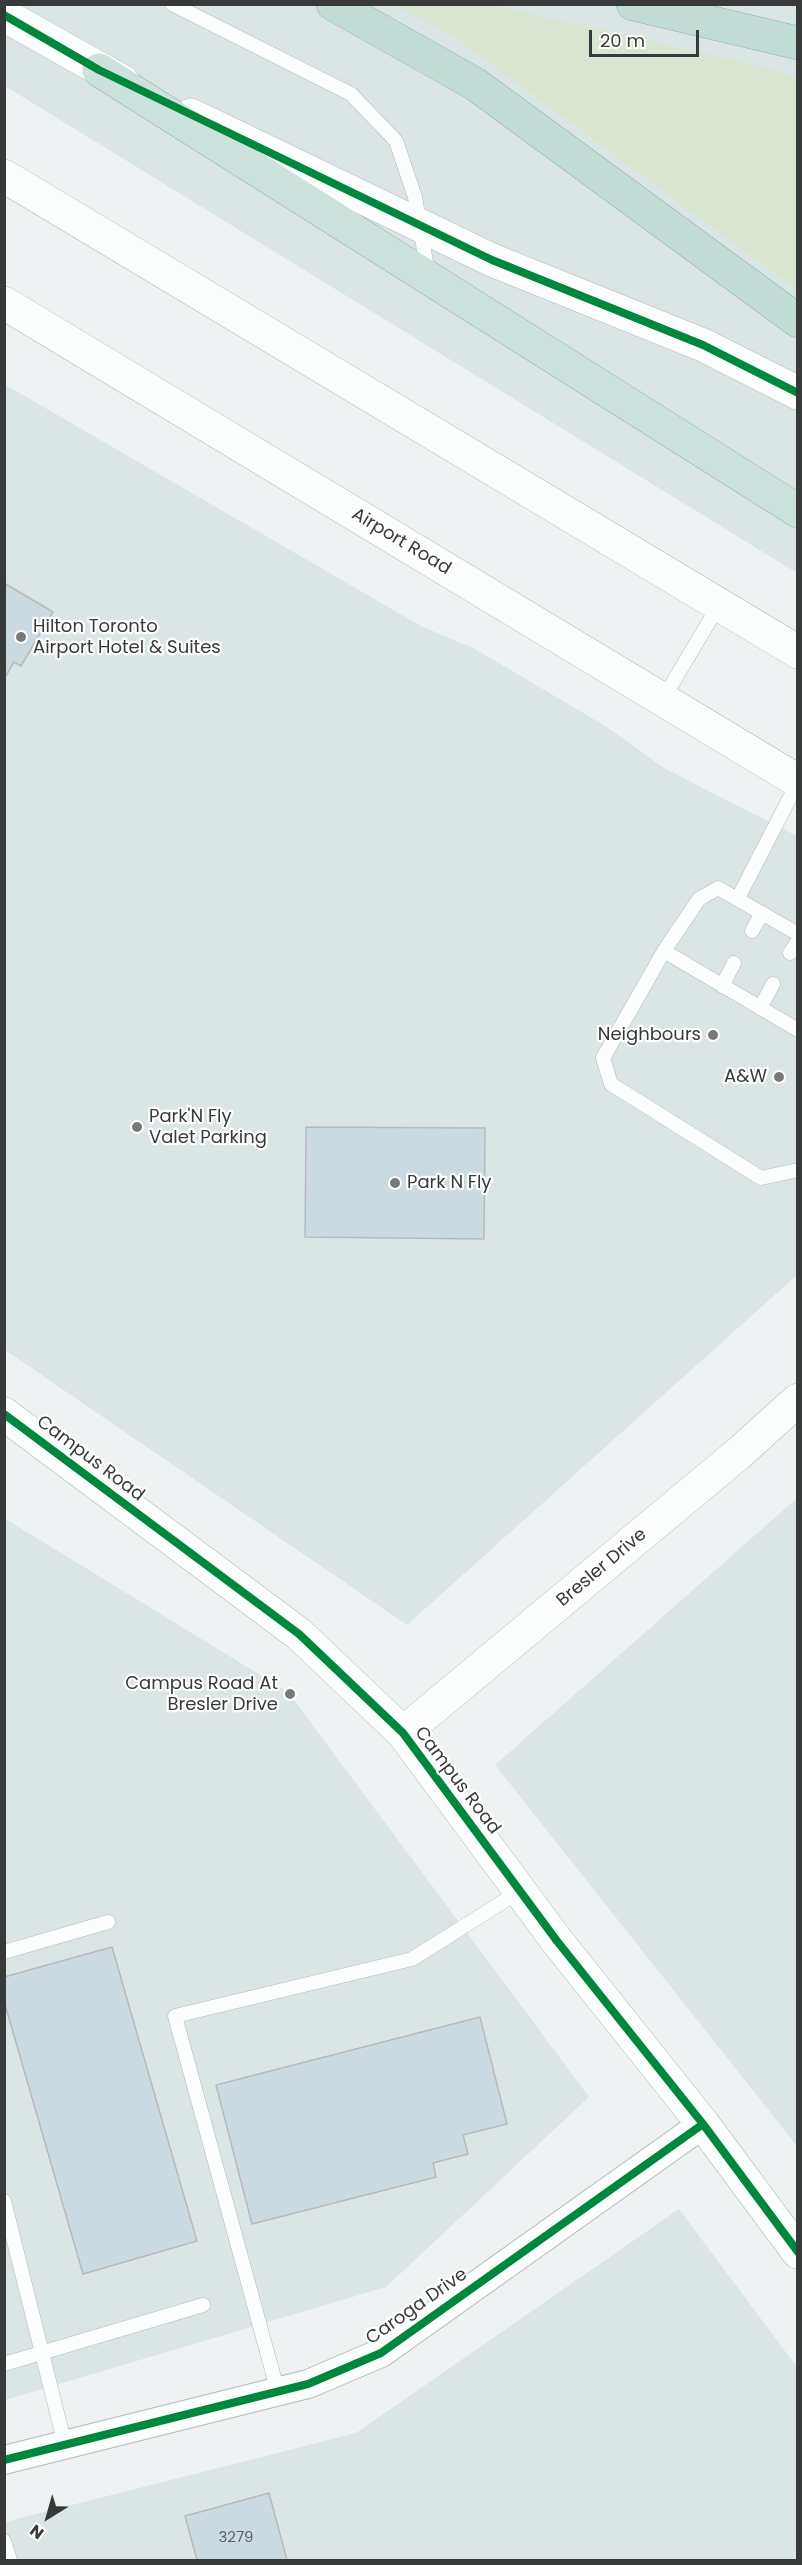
<!DOCTYPE html>
<style>
body{margin:0}
#map{position:relative;width:802px;height:2565px;overflow:hidden;background:#eef2f2;font-family:Poppins,sans-serif}
canvas{display:block}
.frame{position:absolute;inset:0;border:6px solid #383a3a;pointer-events:none}
.north{position:absolute;left:18px;top:2487px;width:60px;height:60px;-webkit-text-stroke:4px #fff;paint-order:stroke;rotate:217deg;font-size:16px;font-weight:700;line-height:24px;text-align:center;color:#383a3a}
.north::after{content:'';display:block;margin:auto;width:21px;height:27px;background:#383a3a;clip-path:polygon(50% 0,100% 100%,50% 72%,0 100%)}
.scale{position:absolute;left:589px;top:30px;width:110px;height:27px;box-sizing:border-box;border:3px solid #383a3a;border-top:0;padding-left:8px;font-size:18px;line-height:21px;white-space:nowrap;color:#383a3a;-webkit-text-stroke:4px #fff;paint-order:stroke}
</style>
<div id="map">
<canvas width="802" height="2565"></canvas>
<div class="frame"></div>
<div class="north">N</div>
<div class="scale">20 m</div>
</div>
<script>
const ctx = document.querySelector('canvas').getContext('2d');
ctx.lineJoin = 'round';
function paint(path, color) {
  ctx.fillStyle = color;
  ctx.fill(path, 'evenodd');
}
function poly(rows) {
  const path = new Path2D();
  for (const r of rows) {
    path.moveTo(r[0], r[1]);
    for (let i = 2; i < r.length; i += 2) path.lineTo(r[i], r[i + 1]);
  }
  return path;
}
function stroke(path, color, width, dash) {
  ctx.strokeStyle = color;
  ctx.lineWidth = width;
  ctx.lineCap = dash ? 'butt' : 'round';
  ctx.setLineDash(dash || []);
  ctx.stroke(path);
}
function drawText(font, color, halo, rows, align = 'center') {
  ctx.font = font + ' Poppins,sans-serif';
  ctx.lineWidth = 4.5;
  ctx.setLineDash([]);
  ctx.textBaseline = 'middle';
  ctx.strokeStyle = halo;
  ctx.fillStyle = color;
  for (const [text, x, y, turn = 0] of rows) {
    ctx.save();
    ctx.translate(x, y);
    ctx.rotate((+turn || 0) * Math.PI / 180);
    ctx.textAlign = isNaN(turn) ? turn : align;
    if (halo) ctx.strokeText(text, 0, 0);
    ctx.fillText(text, 0, 0);
    ctx.restore();
  }
}
paint(poly([
 [4,5,797,5,797,573,5,86],
 [4,384,421,626,475,649,607,727,664,768,797,836,797,1275,407,1625,5,1350],
 [797,1498,797,2146,495,1765],
 [4,1518,288,1692,589,2097,386,2287,5,2400],
 [679,2209,797,2367,797,2560,5,2560,5,2522,356,2433]
]), '#dce5e5');
paint(poly([
 [393,5,493,5,764,67,797,78,797,290,451,34]
]), '#d9e5d0');
const building = poly([
 [4,583,53,612,21,666,14,662,4,679,4,583],
 [306,1127,485,1128,484,1239,305,1237,306,1127],
 [112,1947,197,2241,83,2274,4,2001,4,1977,112,1947],
 [480,2017,507,2124,463,2135,468,2154,433,2163,436,2177,252,2224,216,2085,480,2017],
 [269,2493,287,2560,197,2560,185,2516,269,2493]
]);
paint(building, '#cbd9e0');
stroke(building, '#b7b9ba', 1.5);
const service = poly([
 [172,4,351,94,396,141,415,197,428,274],
 [663,699,719,605],
 [738,898,798,782],
 [752,931,762,913],
 [798,934,718,888,699,899,664,951,603,1058,611,1084,761,1178,798,1170],
 [664,951,798,1030],
 [790,953,798,941],
 [722,986,734,963],
 [760,1008,773,984],
 [4,1952,108,1922],
 [4,2201,65,2445],
 [4,2364,203,2305],
 [278,2392,175,2016,412,1959,520,1891],
 [4,2541,10,2560]
]);
const minor = poly([
 [4,2460,308,2384,381,2353,703,2124]
]);
const tertiary = poly([
 [4,15,123,82],
 [191,115,492,260,703,345,798,393],
 [4,1414,299,1634,403,1733,557,1941,703,2124,798,2252],
 [403,1733,738,1454,798,1400]
]);
const secondary = poly([
 [4,176,798,652],
 [4,303,798,781]
]);
const trunk = poly([
 [99,70,798,511]
]);
const motorway = poly([
 [333,4,475,84,798,321],
 [633,4,798,43]
]);
stroke(service, '#b5b8b8', 15);
stroke(minor, '#b5b8b8', 30);
stroke(tertiary, '#b5b8b8', 34);
stroke(secondary, '#b5b8b8', 34);
stroke(trunk, '#92b0a8', 34);
stroke(motorway, '#92b0a8', 34);
stroke(service, '#fcfdfd', 14);
stroke(minor, '#fcfdfd', 28);
stroke(tertiary, '#fcfdfd', 33);
stroke(secondary, '#fcfdfd', 33);
stroke(trunk, '#cce2dc', 33);
stroke(motorway, '#c0dcd4', 33);
stroke(poly([
 [4,15,99,70,492,260,703,345,798,393],
 [4,1414,299,1634,403,1733,557,1941,703,2124,798,2252],
 [4,2460,308,2384,381,2353,703,2124]
]), '#00873e', 8);
for (const [x, y, r, color] of [
 [21,637,6,"#787a7a"],
 [713,1035,6,"#787a7a"],
 [779,1077,6,"#787a7a"],
 [137,1127,6,"#787a7a"],
 [395,1183,6,"#787a7a"],
 [290,1694,6,"#787a7a"]
]) {
  const dot = new Path2D();
  dot.arc(x, y, r, 0, 2 * Math.PI);
  ctx.fillStyle = color;
  ctx.fill(dot);
  stroke(dot, '#fff', 2);
}
drawText('15px', '#5d6264', null, [
 ["3279",236,2538]
]);
drawText('18px', '#383a3a', '#fff', [
 ["Airport Road",401,542,31],
 ["Campus Road",90,1459,37],
 ["Bresler Drive",602,1568,-40],
 ["Campus Road",457,1781,53],
 ["Caroga Drive",417,2307,-35]
]);
drawText('18px', '#383a3a', '#fff', [
 ["Hilton Toronto",33,627],
 ["Airport Hotel & Suites",33,648],
 ["Neighbours",701,1035,"right"],
 ["A&W",767,1077,"right"],
 ["Park'N Fly",149,1117],
 ["Valet Parking",149,1138],
 ["Park N Fly",407,1183],
 ["Campus Road At",278,1684,"right"],
 ["Bresler Drive",278,1705,"right"]
], 'left');
</script>
